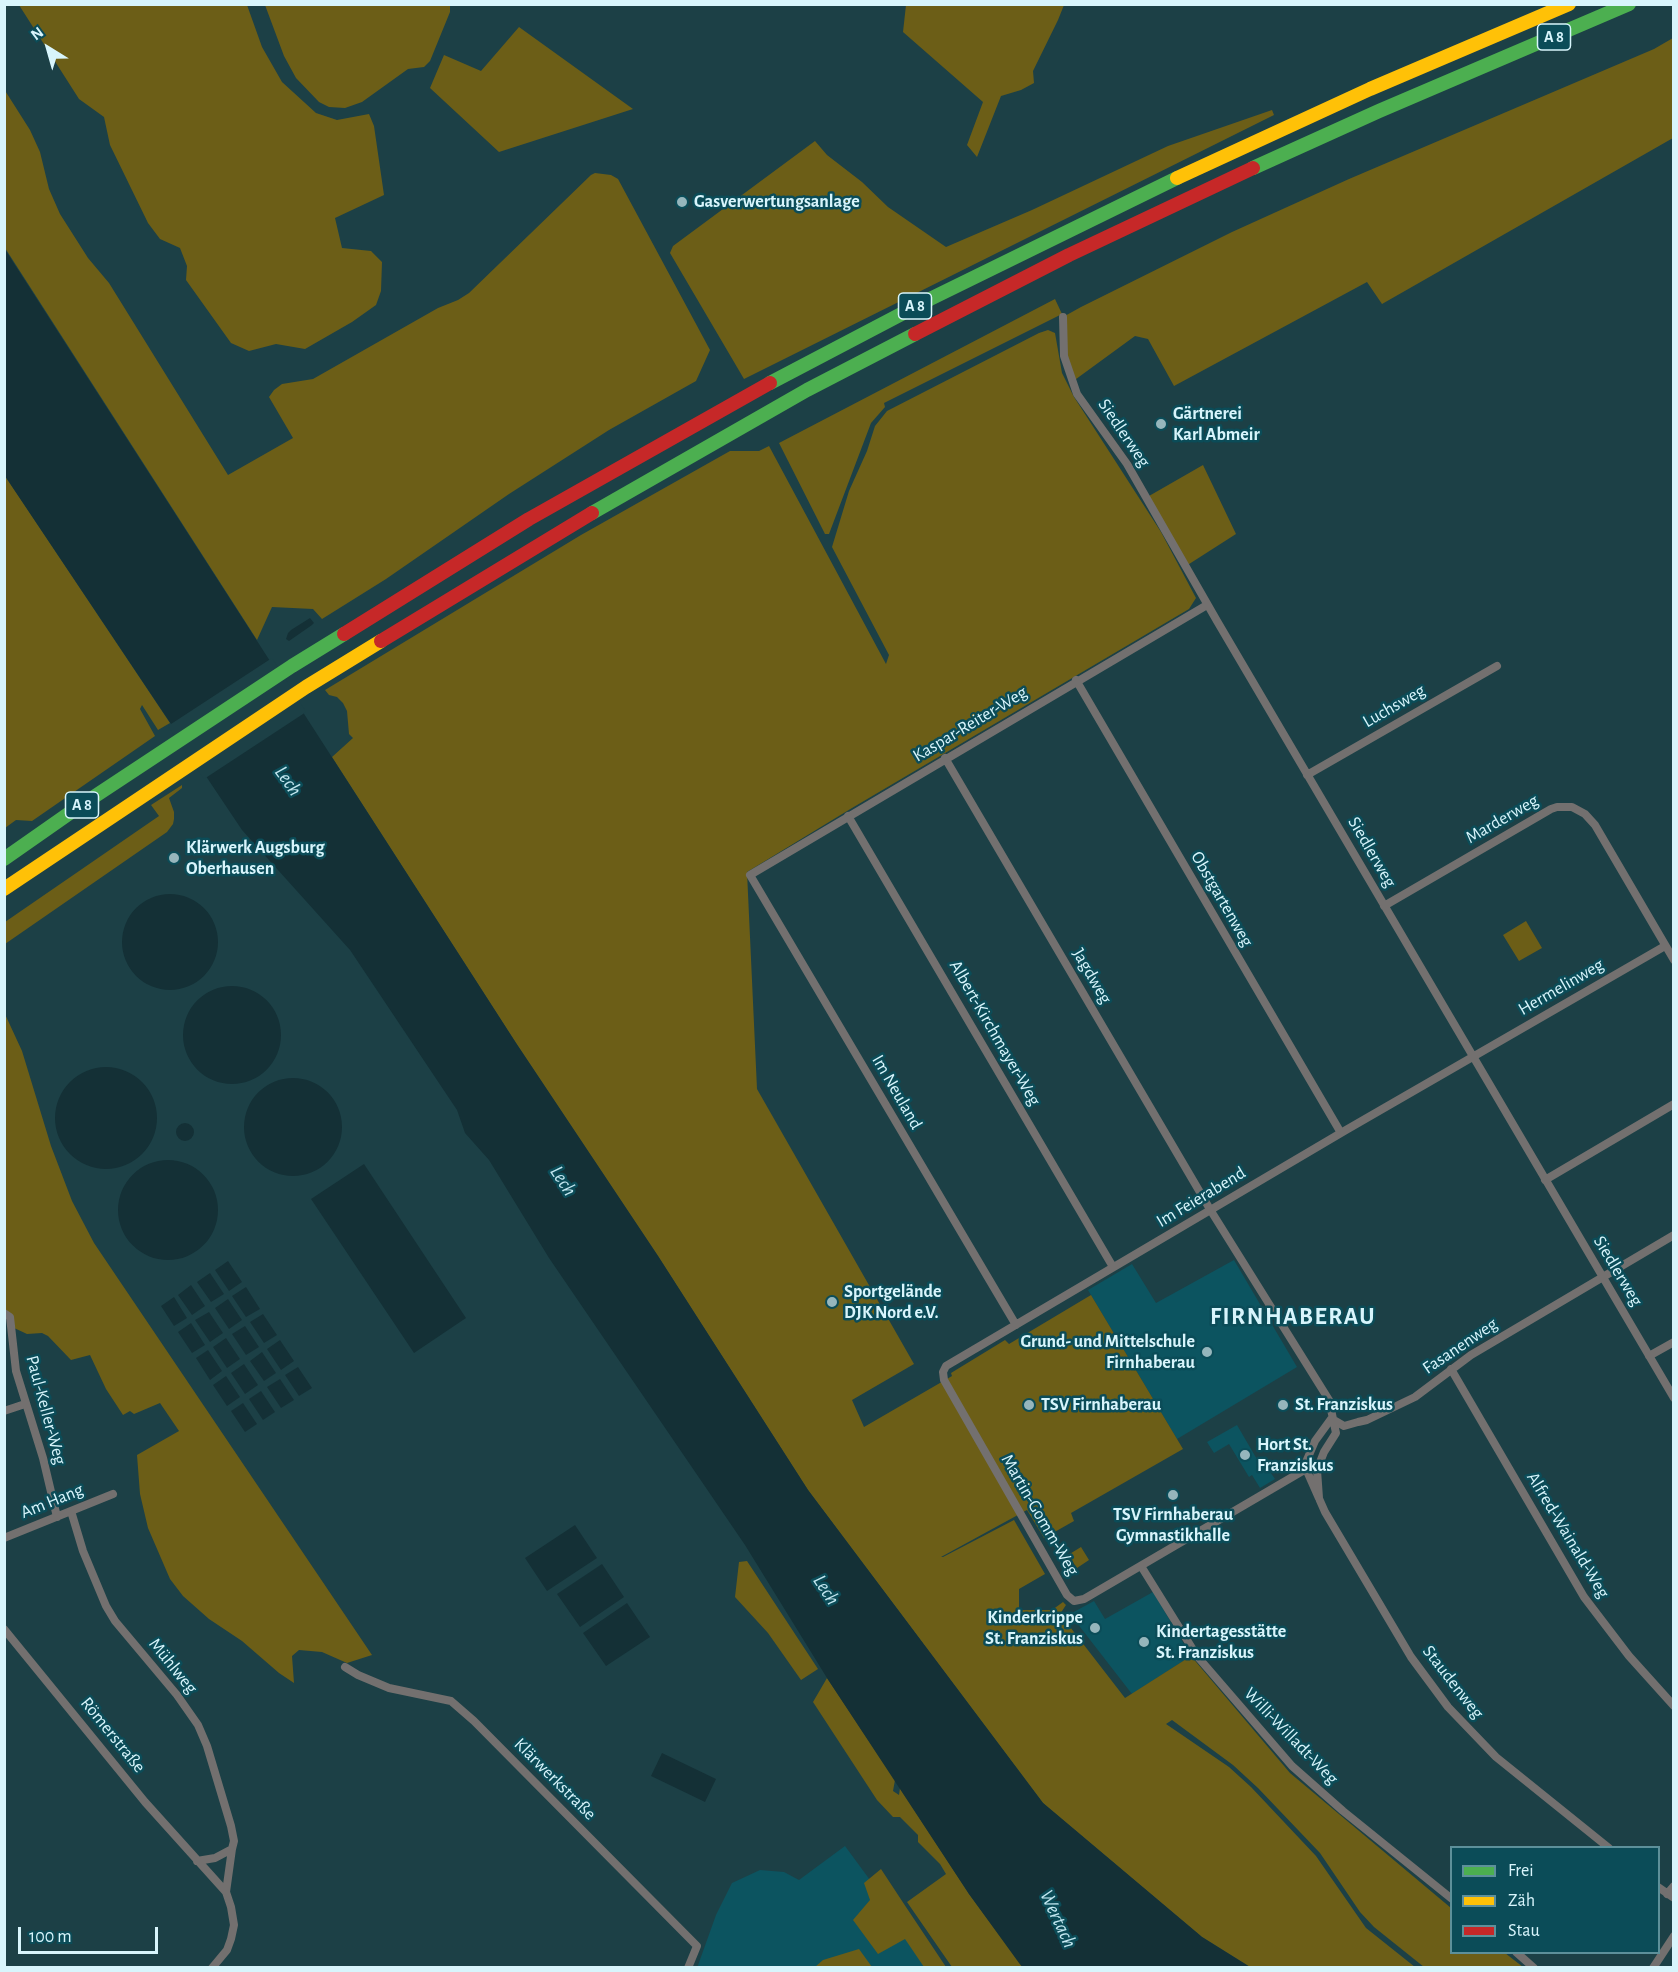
<!DOCTYPE html>
<meta charset="utf-8">
<style>
body{margin:0}
#map{position:relative;width:1678px;height:1972px;overflow:hidden;background:#1c4046;font-family:"Alegreya Sans",sans-serif}
canvas{display:block}
.frame{position:absolute;inset:0;border:6px solid #d8f5fc;pointer-events:none}
.legend{position:absolute;left:1450px;top:1846px;width:210px;height:108px;box-sizing:border-box;background:#0b4c58;border:2px solid #5d909a;margin:0;padding:8px 10px;list-style:none;font-size:18px;color:#d8f5fc}
.legend li{display:flex;align-items:center;gap:12px;height:30px}
.legend b{width:30px;border:2px solid #5d909a}
.north{position:absolute;left:18px;top:18px;width:60px;height:60px;-webkit-text-stroke:4px #0b4c58;paint-order:stroke;rotate:323deg;font-size:16px;font-weight:700;line-height:24px;text-align:center;color:#d8f5fc}
.north::after{content:'';display:block;margin:auto;width:21px;height:27px;background:#d8f5fc;clip-path:polygon(50% 0,100% 100%,50% 72%,0 100%)}
.scale{position:absolute;left:18px;top:1927px;width:140px;height:27px;box-sizing:border-box;border:3px solid #d8f5fc;border-top:0;padding-left:8px;font-size:18px;line-height:21px;white-space:nowrap;color:#d8f5fc;-webkit-text-stroke:4px #0b4c58;paint-order:stroke}
</style>
<div id="map">
<canvas width="1678" height="1972"></canvas>
<div class="frame"></div>
<ul class="legend">
<li><b style="height:8px;background:#4caf50"></b>Frei</li>
<li><b style="height:8px;background:#ffc107"></b>Zäh</li>
<li><b style="height:8px;background:#c62828"></b>Stau</li>
</ul>
<div class="north">N</div>
<div class="scale">100 m</div>
</div>
<script>
const ctx = document.querySelector('canvas').getContext('2d');
ctx.lineJoin = 'round';
function paint(path, color) {
  ctx.fillStyle = color;
  ctx.fill(path, 'evenodd');
}
function poly(rows) {
  const path = new Path2D();
  for (const r of rows) {
    if (r.length === 3) {
      path.moveTo(r[0] + r[2], r[1]);
      path.arc(r[0], r[1], r[2], 0, 2 * Math.PI);
      continue;
    }
    path.moveTo(r[0], r[1]);
    for (let i = 2; i < r.length; i += 2) path.lineTo(r[i], r[i + 1]);
  }
  return path;
}
function stroke(path, color, width, dash) {
  ctx.strokeStyle = color;
  ctx.lineWidth = width;
  ctx.lineCap = dash ? 'butt' : 'round';
  ctx.setLineDash(dash || []);
  ctx.stroke(path);
}
function drawText(font, color, halo, rows, align = 'center') {
  ctx.font = font + ' "Alegreya Sans",sans-serif';
  ctx.lineWidth = 5;
  ctx.setLineDash([]);
  ctx.textBaseline = 'middle';
  ctx.strokeStyle = halo;
  ctx.fillStyle = color;
  for (const [text, x, y, turn = 0] of rows) {
    ctx.save();
    ctx.translate(x, y);
    ctx.rotate((+turn || 0) * Math.PI / 180);
    ctx.textAlign = isNaN(turn) ? turn : align;
    if (halo) ctx.strokeText(text, 0, 0);
    ctx.fillText(text, 0, 0);
    ctx.restore();
  }
}
paint(poly([
 [1234,1260,1297,1367,1177,1439,1088,1290,1132,1264,1156,1303],
 [1237,1425,1258,1461,1262,1460,1275,1479,1260,1488,1252,1475,1249,1477,1229,1444,1214,1453,1207,1442],
 [1153,1592,1191,1656,1132,1694,1070,1614,1094,1601,1105,1619],
 [845,1846,934,1967,697,1968,716,1915,732,1883,760,1870,784,1872,799,1880]
]), '#0c5460');
paint(poly([
 [19,5,247,5,262,47,282,82,316,113,337,120,369,114,374,126,384,195,335,218,342,248,371,251,382,262,381,291,376,305,352,322,305,349,276,344,249,351,231,343,186,280,187,266,180,248,160,239,148,223,110,145,104,117,79,99],
 [265,5,450,4,450,12,430,61,424,67,408,69,362,102,345,108,329,107,319,102,296,78,284,56],
 [906,5,1064,5,1058,20,1033,71,1034,83,1021,90,1001,96,977,157,967,145,983,102,903,32],
 [519,27,633,109,499,152,430,88,444,55,481,71],
 [1673,38,1673,138,1382,304,1367,282,1174,386,1148,339,1135,336,1072,382,1064,356,1063,317,1081,307,1232,232,1349,179,1654,49],
 [4,89,30,130,40,152,49,189,60,214,88,258,109,283,228,475,293,438,269,397,274,390,282,384,313,379,438,308,458,300,469,293,591,175,595,173,611,175,618,179,710,350,696,381,609,430,509,494,386,579,322,619,313,609,272,607,257,640,5,248],
 [1272,110,1274,115,744,379,670,253,673,246,815,141,827,155,862,182,888,207,946,247,1032,210,1168,146],
 [1055,299,1062,314,884,403,885,407,871,423,829,534,825,534,779,443],
 [1048,330,1055,333,1062,373,1074,397,1161,532,1196,598,1189,609,852,808,747,872,757,1089,914,1364,852,1400,864,1427,952,1376,951,1373,1005,1340,1009,1344,1091,1295,1183,1449,1071,1513,1074,1521,1044,1538,1027,1510,941,1557,943,1557,1014,1520,1045,1574,1019,1589,1019,1610,1052,1610,1063,1602,1066,1605,1060,1614,1125,1698,1191,1656,1290,1773,1451,1908,1452,1952,1505,1953,1523,1967,1424,1967,1374,1927,1360,1912,1320,1853,1258,1788,1233,1765,1172,1720,1166,1724,1229,1767,1251,1787,1316,1856,1366,1928,1415,1967,1250,1967,1202,1937,1043,1803,808,1490,658,1256,516,1043,332,757,353,738,349,734,347,711,343,703,337,697,329,695,325,690,581,535,730,451,759,451,769,446,886,664,889,655,832,547,849,491,867,451,875,426,887,411,1039,333],
 [1203,465,1236,534,1186,566,1149,496],
 [5,476,170,723,158,730,142,705,140,709,155,736,32,821,16,820,5,828],
 [182,785,182,788,169,798,174,812,174,819,173,824,167,832,5,944,5,922,159,816,151,805],
 [1526,921,1542,948,1519,961,1503,935],
 [4,1012,22,1051,51,1146,72,1201,94,1243,372,1655,347,1663,322,1652,299,1650,292,1656,294,1683,279,1673,242,1641,209,1619,183,1596,170,1579,148,1528,140,1494,137,1455,179,1431,160,1403,134,1414,130,1411,123,1415,106,1389,90,1355,71,1360,48,1336,42,1333,27,1334,12,1327,4,1313],
 [1081,1547,1089,1560,1077,1568,1068,1555],
 [747,1561,818,1669,801,1680,768,1633,735,1597,739,1562],
 [827,1678,895,1780,893,1791,899,1795,900,1788,969,1894,1023,1967,952,1967,907,1902,946,1874,940,1864,918,1842,918,1835,900,1817,893,1817,877,1800,813,1702],
 [881,1869,904,1904,946,1967,924,1967,905,1939,878,1954,853,1920,870,1900,864,1883],
 [859,1949,872,1967,815,1967,823,1960]
]), '#6c5e17');
paint(poly([
 [4,248,516,1043,658,1256,808,1490,1043,1803,1202,1937,1250,1967,1023,1968,1019,1963,969,1894,827,1678,745,1545,549,1258,489,1160,465,1133,457,1110,350,950,242,830,5,476],
 [310,618,314,623,312,625,289,641,286,639,288,633,291,630],
 [170,942,48],
 [232,1035,49],
 [106,1118,51],
 [293,1127,49],
 [185,1132,9],
 [168,1210,50],
 [364,1164,466,1318,414,1353,311,1199],
 [228,1261,242,1282,229,1291,215,1270],
 [210,1273,224,1294,211,1302,197,1282],
 [191,1285,205,1306,192,1315,178,1295],
 [246,1287,260,1309,246,1317,232,1296],
 [174,1297,187,1318,174,1326,161,1306],
 [228,1299,242,1320,229,1329,215,1308],
 [209,1312,223,1333,210,1342,195,1320],
 [263,1314,277,1335,264,1343,250,1322],
 [191,1323,205,1345,192,1353,178,1332],
 [245,1326,259,1347,246,1355,232,1334],
 [226,1338,240,1359,227,1368,213,1347],
 [280,1340,294,1361,281,1370,267,1349],
 [208,1350,222,1371,210,1380,196,1358],
 [262,1352,276,1373,264,1381,250,1361],
 [244,1364,258,1385,245,1394,231,1373],
 [298,1367,312,1388,299,1396,285,1375],
 [226,1376,240,1397,227,1406,213,1385],
 [280,1379,294,1400,281,1408,267,1387],
 [261,1391,275,1412,263,1420,249,1399],
 [243,1403,257,1424,245,1432,231,1411],
 [575,1525,597,1558,547,1591,525,1558],
 [602,1564,624,1597,580,1627,557,1594],
 [627,1603,650,1637,606,1666,583,1633],
 [662,1753,716,1779,705,1802,651,1776]
]), '#143036');
paint(poly([
 [272,658,306,712,204,779,168,726]
]), '#1c4046');
stroke(poly([
 [1063,317,1064,356,1077,394,1127,464,1217,621,1674,1398],
 [1076,680,1341,1133],
 [945,758,1211,1211,1329,1400,1336,1433,1324,1452,1317,1470,1319,1498],
 [1307,775,1497,666],
 [848,816,1113,1267],
 [1384,906,1551,809,1557,807,1572,807,1585,814,1595,825,1674,960],
 [1545,1180,1674,1104],
 [4,1313,10,1317,16,1371,43,1458,57,1517],
 [1016,1325,750,875,1207,605],
 [1649,1356,1674,1342],
 [1451,1369,1584,1597,1629,1656,1674,1706],
 [4,1411,25,1404],
 [1331,1419,1315,1441,1306,1462,1306,1469,1325,1512,1411,1657,1448,1707,1496,1757,1609,1848],
 [1332,1419,1344,1426,1358,1422,1367,1420,1415,1397,1471,1355,1674,1235],
 [1306,1469,1084,1599,1074,1601,1067,1595,944,1380,943,1372,946,1366,1346,1130,1665,946],
 [71,1511,83,1551,106,1606,115,1621,177,1695,198,1725,207,1746,231,1826,234,1841,232,1849],
 [4,1538,113,1494],
 [1141,1566,1197,1656,1292,1766,1343,1811,1452,1899],
 [4,1629,145,1802,226,1892,231,1907,234,1925,231,1939,227,1950,212,1968],
 [345,1667,358,1675,389,1688,451,1701,474,1721,697,1946,688,1968],
 [197,1861,215,1858,232,1849,226,1892],
 [1658,1887,1674,1898],
 [1667,1894,1674,1886],
 [1516,1952,1534,1968],
 [1653,1968,1674,1936]
]), '#73706f', 8);
stroke(poly([
 [1253,168,1379,111,1629,4],
 [770,383,930,299,1177,178],
 [592,513,807,390,915,334],
 [4,859,74,810,292,666,344,634]
]), '#4caf50', 14);
stroke(poly([
 [1177,178,1370,89,1569,4],
 [4,889,306,687,381,641]
]), '#ffc107', 14);
stroke(poly([
 [915,334,1069,255,1253,168],
 [344,634,529,519,770,383],
 [381,641,592,513]
]), '#c62828', 14);
for (const [x, y, r, color] of [
 [682,202,6,"#96b6bc"],
 [1161,424,6,"#96b6bc"],
 [174,858,6,"#96b6bc"],
 [832,1302,6,"#96b6bc"],
 [1207,1352,6,"#96b6bc"],
 [1029,1405,6,"#96b6bc"],
 [1283,1405,6,"#96b6bc"],
 [1245,1455,6,"#96b6bc"],
 [1173,1495,6,"#96b6bc"],
 [1095,1628,6,"#96b6bc"],
 [1144,1642,6,"#96b6bc"]
]) {
  const dot = new Path2D();
  dot.arc(x, y, r, 0, 2 * Math.PI);
  ctx.fillStyle = color;
  ctx.fill(dot);
  stroke(dot, '#0b4c58', 2);
}
for (const [x, y, w] of [
 [1554,37,33],
 [915,306,33],
 [82,805,33]
]) {
  const box = new Path2D();
  box.roundRect(x - w / 2, y - 13, w, 26, 4.5);
  ctx.fillStyle = '#0b4c58';
  ctx.fill(box);
  stroke(box, '#d8f5fc', 1.5);
}
drawText('bold 16px', '#d8f5fc', null, [
 ["A 8",1554,37],
 ["A 8",915,306],
 ["A 8",82,805]
]);
drawText('bold 18px', '#d8f5fc', '#0b4c58', [
 ["Gasverwertungsanlage",694,202],
 ["Gärtnerei",1173,414],
 ["Karl Abmeir",1173,435],
 ["Klärwerk Augsburg",186,848],
 ["Oberhausen",186,869],
 ["Sportgelände",844,1292],
 ["DJK Nord e.V.",844,1313],
 ["Grund- und Mittelschule",1195,1342,"right"],
 ["Firnhaberau",1195,1363,"right"],
 ["TSV Firnhaberau",1041,1405],
 ["St. Franziskus",1295,1405],
 ["Hort St.",1257,1445],
 ["Franziskus",1257,1466],
 ["TSV Firnhaberau",1173,1515,"center"],
 ["Gymnastikhalle",1173,1536,"center"],
 ["Kinderkrippe",1083,1618,"right"],
 ["St. Franziskus",1083,1639,"right"],
 ["Kindertagesstätte",1156,1632],
 ["St. Franziskus",1156,1653]
], 'left');
drawText('18px', '#d8f5fc', '#0b4c58', [
 ["Siedlerweg",1124,433,56],
 ["Luchsweg",1394,706,-30],
 ["Kaspar-Reiter-Weg",970,724,-31],
 ["Marderweg",1502,819,-30],
 ["Siedlerweg",1372,852,60],
 ["Obstgartenweg",1222,899,60],
 ["Jagdweg",1092,976,60],
 ["Hermelinweg",1561,987,-30],
 ["Albert-Kirchmayer-Weg",995,1033,60],
 ["Im Neuland",897,1092,60],
 ["Im Feierabend",1201,1197,-31],
 ["Siedlerweg",1618,1271,59],
 ["Fasanenweg",1460,1346,-34],
 ["Paul-Keller-Weg",46,1410,75],
 ["Am Hang",52,1501,-22],
 ["Martin-Gomm-Weg",1040,1515,60],
 ["Alfred-Wainald-Weg",1568,1535,59],
 ["Mühlweg",173,1666,51],
 ["Staudenweg",1453,1682,52],
 ["Römerstraße",113,1735,51],
 ["Willi-Willadt-Weg",1291,1736,46],
 ["Klärwerkstraße",555,1779,45]
]);
drawText('italic 20px', '#c5e9f2', '#0b4c58', [
 ["Lech",288,781,54],
 ["Lech",563,1181,57],
 ["Lech",826,1590,57],
 ["Wertach",1058,1919,65]
]);
ctx.letterSpacing = '1.5px';
drawText('bold 24px', '#d8f5fc', '#0b4c58', [
 ["FIRNHABERAU",1293,1317]
]);
ctx.letterSpacing = '0px';
</script>
